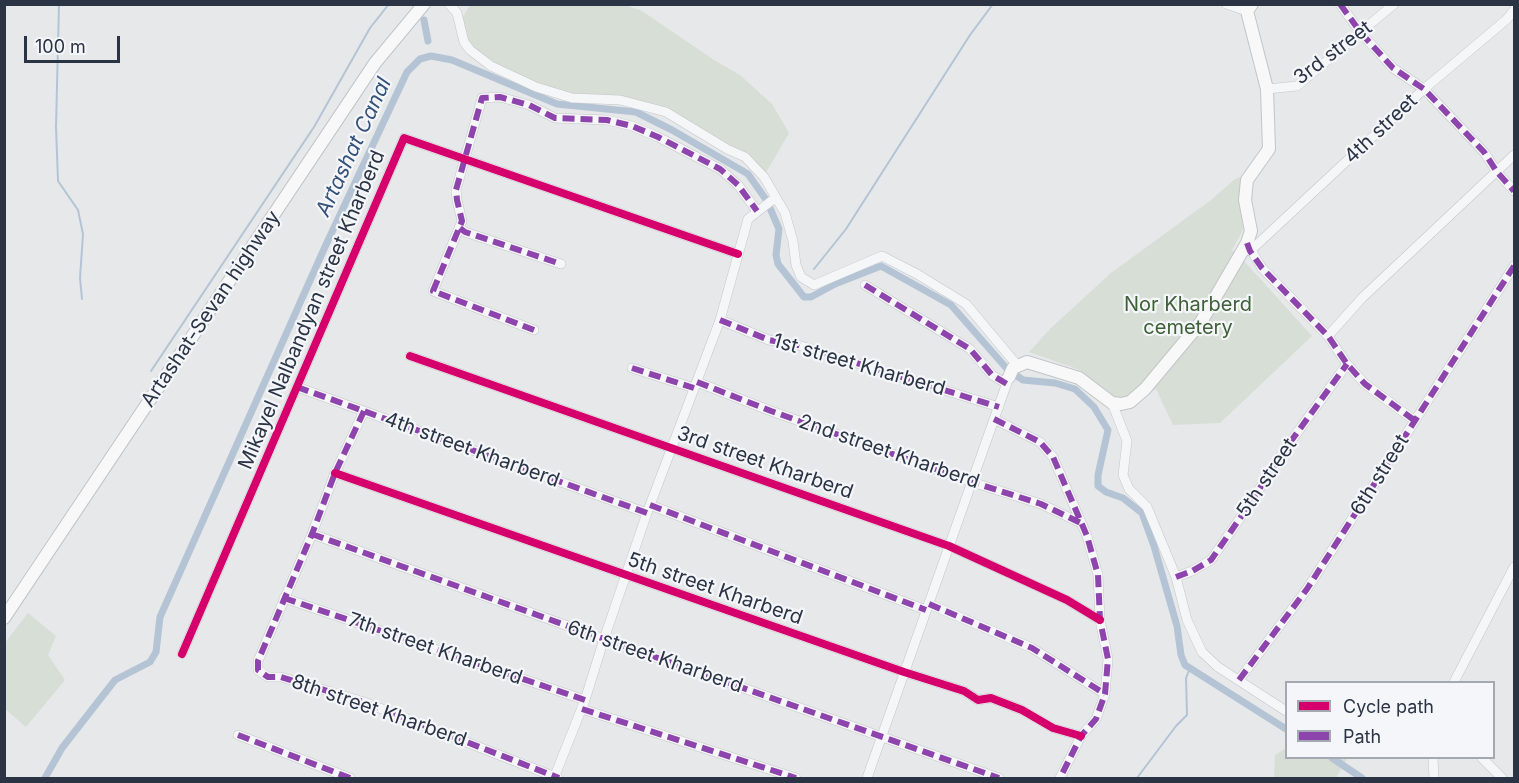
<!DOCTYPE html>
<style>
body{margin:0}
#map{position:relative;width:1519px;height:783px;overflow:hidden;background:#e6e8ea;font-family:Inter,sans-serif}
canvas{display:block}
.frame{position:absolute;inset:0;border:6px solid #2b3445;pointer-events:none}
.legend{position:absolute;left:1285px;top:681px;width:210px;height:78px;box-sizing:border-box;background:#f4f6f9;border:2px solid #a4a8b1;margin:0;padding:8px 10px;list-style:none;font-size:18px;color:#2b3445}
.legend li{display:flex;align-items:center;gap:12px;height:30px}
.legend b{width:30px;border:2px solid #a4a8b1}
.scale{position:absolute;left:24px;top:36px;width:96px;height:27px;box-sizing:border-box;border:3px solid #2b3445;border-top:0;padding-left:8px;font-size:18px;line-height:21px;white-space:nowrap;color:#2b3445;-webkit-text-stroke:4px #f4f6f9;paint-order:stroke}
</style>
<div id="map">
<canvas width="1519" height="783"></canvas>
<div class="frame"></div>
<ul class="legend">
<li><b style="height:8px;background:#d6006c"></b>Cycle path</li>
<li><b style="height:8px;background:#8e44ad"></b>Path</li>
</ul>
<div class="scale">100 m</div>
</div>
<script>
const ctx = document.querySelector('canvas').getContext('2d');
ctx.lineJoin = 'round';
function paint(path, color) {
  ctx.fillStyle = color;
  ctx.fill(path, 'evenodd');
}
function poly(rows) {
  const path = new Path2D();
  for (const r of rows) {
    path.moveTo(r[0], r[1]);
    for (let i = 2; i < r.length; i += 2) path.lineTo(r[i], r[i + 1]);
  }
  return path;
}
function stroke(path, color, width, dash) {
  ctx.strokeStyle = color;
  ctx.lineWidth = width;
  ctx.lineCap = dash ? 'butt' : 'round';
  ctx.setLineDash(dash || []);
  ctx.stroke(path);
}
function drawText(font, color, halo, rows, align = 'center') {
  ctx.font = font + ' Inter,sans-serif';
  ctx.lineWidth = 4.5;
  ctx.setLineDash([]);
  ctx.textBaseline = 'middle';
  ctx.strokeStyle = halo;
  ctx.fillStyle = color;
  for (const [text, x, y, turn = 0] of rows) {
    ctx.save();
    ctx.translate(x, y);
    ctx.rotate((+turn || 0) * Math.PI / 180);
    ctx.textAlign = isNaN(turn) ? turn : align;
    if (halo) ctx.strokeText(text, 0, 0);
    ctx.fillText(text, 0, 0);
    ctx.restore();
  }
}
paint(poly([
 [622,4,642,11,714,60,740,75,772,104,789,133,765,174,678,117,623,98,573,100,507,71,467,45,461,20,470,5],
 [1245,175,1239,201,1247,223,1232,250,1244,261,1312,336,1220,423,1173,425,1156,389,1121,404,1080,370,1029,352,1051,328,1111,273,1211,200,1235,179],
 [28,613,56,636,48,655,65,680,26,727,5,709,4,644],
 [1286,748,1286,758,1347,759,1336,778,1274,778,1275,755]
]), '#d6ded6');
stroke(poly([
 [59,4,56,127,58,181,78,210,83,234,80,278,82,299],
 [814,269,846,229,970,35,993,4],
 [151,371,314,127,370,28,389,4],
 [1137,778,1176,726,1187,715,1186,678,1190,668]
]), '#b4c4d5', 2);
stroke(poly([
 [424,20,428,41],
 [1332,758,1362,778],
 [45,778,62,748,115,680,150,662,156,652,160,617,324,249,407,72,420,59,431,56,452,60,557,104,636,112,672,130,748,174,767,201,779,229,776,255,778,264,804,297,811,297,835,284,881,266,951,305,1008,370,1023,380,1055,383,1075,389,1094,407,1108,430,1098,475,1098,486,1106,492,1123,498,1142,513,1154,546,1177,626,1181,655,1185,665,1286,729]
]), '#b4c4d5', 7);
const minor = poly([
 [449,4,457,13,464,42,470,50,491,66,536,87,572,98,620,100,666,112,727,149,745,157,764,177,785,213,793,241,796,265,801,277,814,285,882,256,917,274,966,304,1017,365],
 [1226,4,1247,11],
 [1340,4,1361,33,1393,68,1424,89,1484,152,1497,172,1514,191],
 [1267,89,1297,86,1394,4],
 [460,228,465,232,561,264],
 [1248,245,1262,268,1328,336,1347,364,1365,384,1414,420],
 [1250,251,1424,89,1507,19,1514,10],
 [865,285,970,349,992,375,1007,384],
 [720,320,769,340,798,345,999,407],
 [534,330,433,291,462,221,457,200,456,190,482,98,500,97,529,105,555,118,607,120,632,126,658,137,720,169,738,185,757,211],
 [1328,336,1362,298,1514,155],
 [410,356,949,546,1067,600,1100,620],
 [632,368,694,388],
 [697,382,771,411,972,482,1041,504,1081,523],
 [297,387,647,513],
 [1112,403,1127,441,1123,475,1129,489,1147,507,1176,577,1187,620,1202,652,1218,667,1286,711],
 [364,411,335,473,312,534,258,661,258,670,268,677,281,677,364,702,558,778],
 [994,419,1040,442,1053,457,1087,536,1098,575,1100,620,1108,659,1105,694,1096,719,1081,736,1060,778],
 [335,473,904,672,964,691,978,700,991,698,1022,710,1053,728,1081,736],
 [650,505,926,610],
 [312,534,604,639,999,778],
 [1176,577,1192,571,1211,560,1245,511,1286,448,1347,364],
 [284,598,585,700],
 [929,604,1032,648,1105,694],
 [182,654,404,138,738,254],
 [1239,680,1307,589,1514,266],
 [1454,682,1514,567],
 [582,709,796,778],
 [238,735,350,778],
 [1433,758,1434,778],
 [1482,758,1502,778],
 [554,778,585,700,604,639,647,513,720,320,748,219,775,198],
 [867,778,1009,377]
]);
const major = poly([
 [1009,377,1013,368,1027,362,1079,378,1112,403,1121,404,1130,402,1145,389,1201,322,1247,243,1251,231,1245,200,1247,180,1269,149,1267,89,1247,11,1252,4],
 [4,618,375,63,424,4]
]);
stroke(minor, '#c4c6c8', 10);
stroke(major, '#c2c5c8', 14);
stroke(minor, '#f5f6f7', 9);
stroke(major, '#f8f8f8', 12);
stroke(poly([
 [1340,4,1361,33,1393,68,1424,89,1484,152,1497,172,1514,191],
 [460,228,465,232,561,264],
 [1247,243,1250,251,1262,268,1328,336,1347,364,1365,384,1414,420],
 [865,285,970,349,992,375,1007,384],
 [720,320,769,340,798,345,999,407],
 [534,330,433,291,462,221,457,200,456,190,482,98,500,97,529,105,555,118,607,120,632,126,658,137,720,169,738,185,757,211],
 [632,368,694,388],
 [697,382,771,411,972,482,1041,504,1081,523],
 [297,387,647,513],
 [364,411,335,473,312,534,258,661,258,670,268,677,281,677,364,702,559,778],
 [994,419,1040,442,1053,457,1087,536,1098,575,1100,620,1108,659,1105,694,1096,719,1081,736,1060,778],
 [650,505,926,610],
 [312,534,604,639,999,778],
 [1176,577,1192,571,1211,560,1245,511,1286,448,1347,364],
 [284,598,585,700],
 [929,604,1032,648,1105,694],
 [1239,680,1307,589,1514,266],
 [582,709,796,778],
 [238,735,350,778]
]), '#8e44ad', 6, [12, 6]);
stroke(poly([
 [410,356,949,546,1067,600,1100,620],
 [335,473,904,672,964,691,978,700,991,698,1022,710,1053,728,1081,736],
 [182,654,404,138,738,254]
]), '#d6006c', 8);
drawText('20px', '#2b3445', '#f4f6f9', [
 ["3rd street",1333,53,-37],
 ["4th street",1381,129,-43],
 ["Artashat-Sevan highway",211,309,-56],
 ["Mikayel Nalbandyan street Kharberd",312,310,-67],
 ["1st street Kharberd",859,365,16],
 ["4th street Kharberd",472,450,20],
 ["2nd street Kharberd",889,452,19],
 ["3rd street Kharberd",765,463,19],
 ["6th street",1380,475,-58],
 ["5th street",1267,478,-56],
 ["5th street Kharberd",715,589,19],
 ["7th street Kharberd",435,649,19],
 ["6th street Kharberd",655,657,19],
 ["8th street Kharberd",379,711,19]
]);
drawText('20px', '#3f6138', '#f4f6f9', [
 ["Nor Kharberd",1188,305],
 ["cemetery",1188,328]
]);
drawText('italic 21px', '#34527a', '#f4f6f9', [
 ["Artashat Canal",354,147,-65]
]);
</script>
